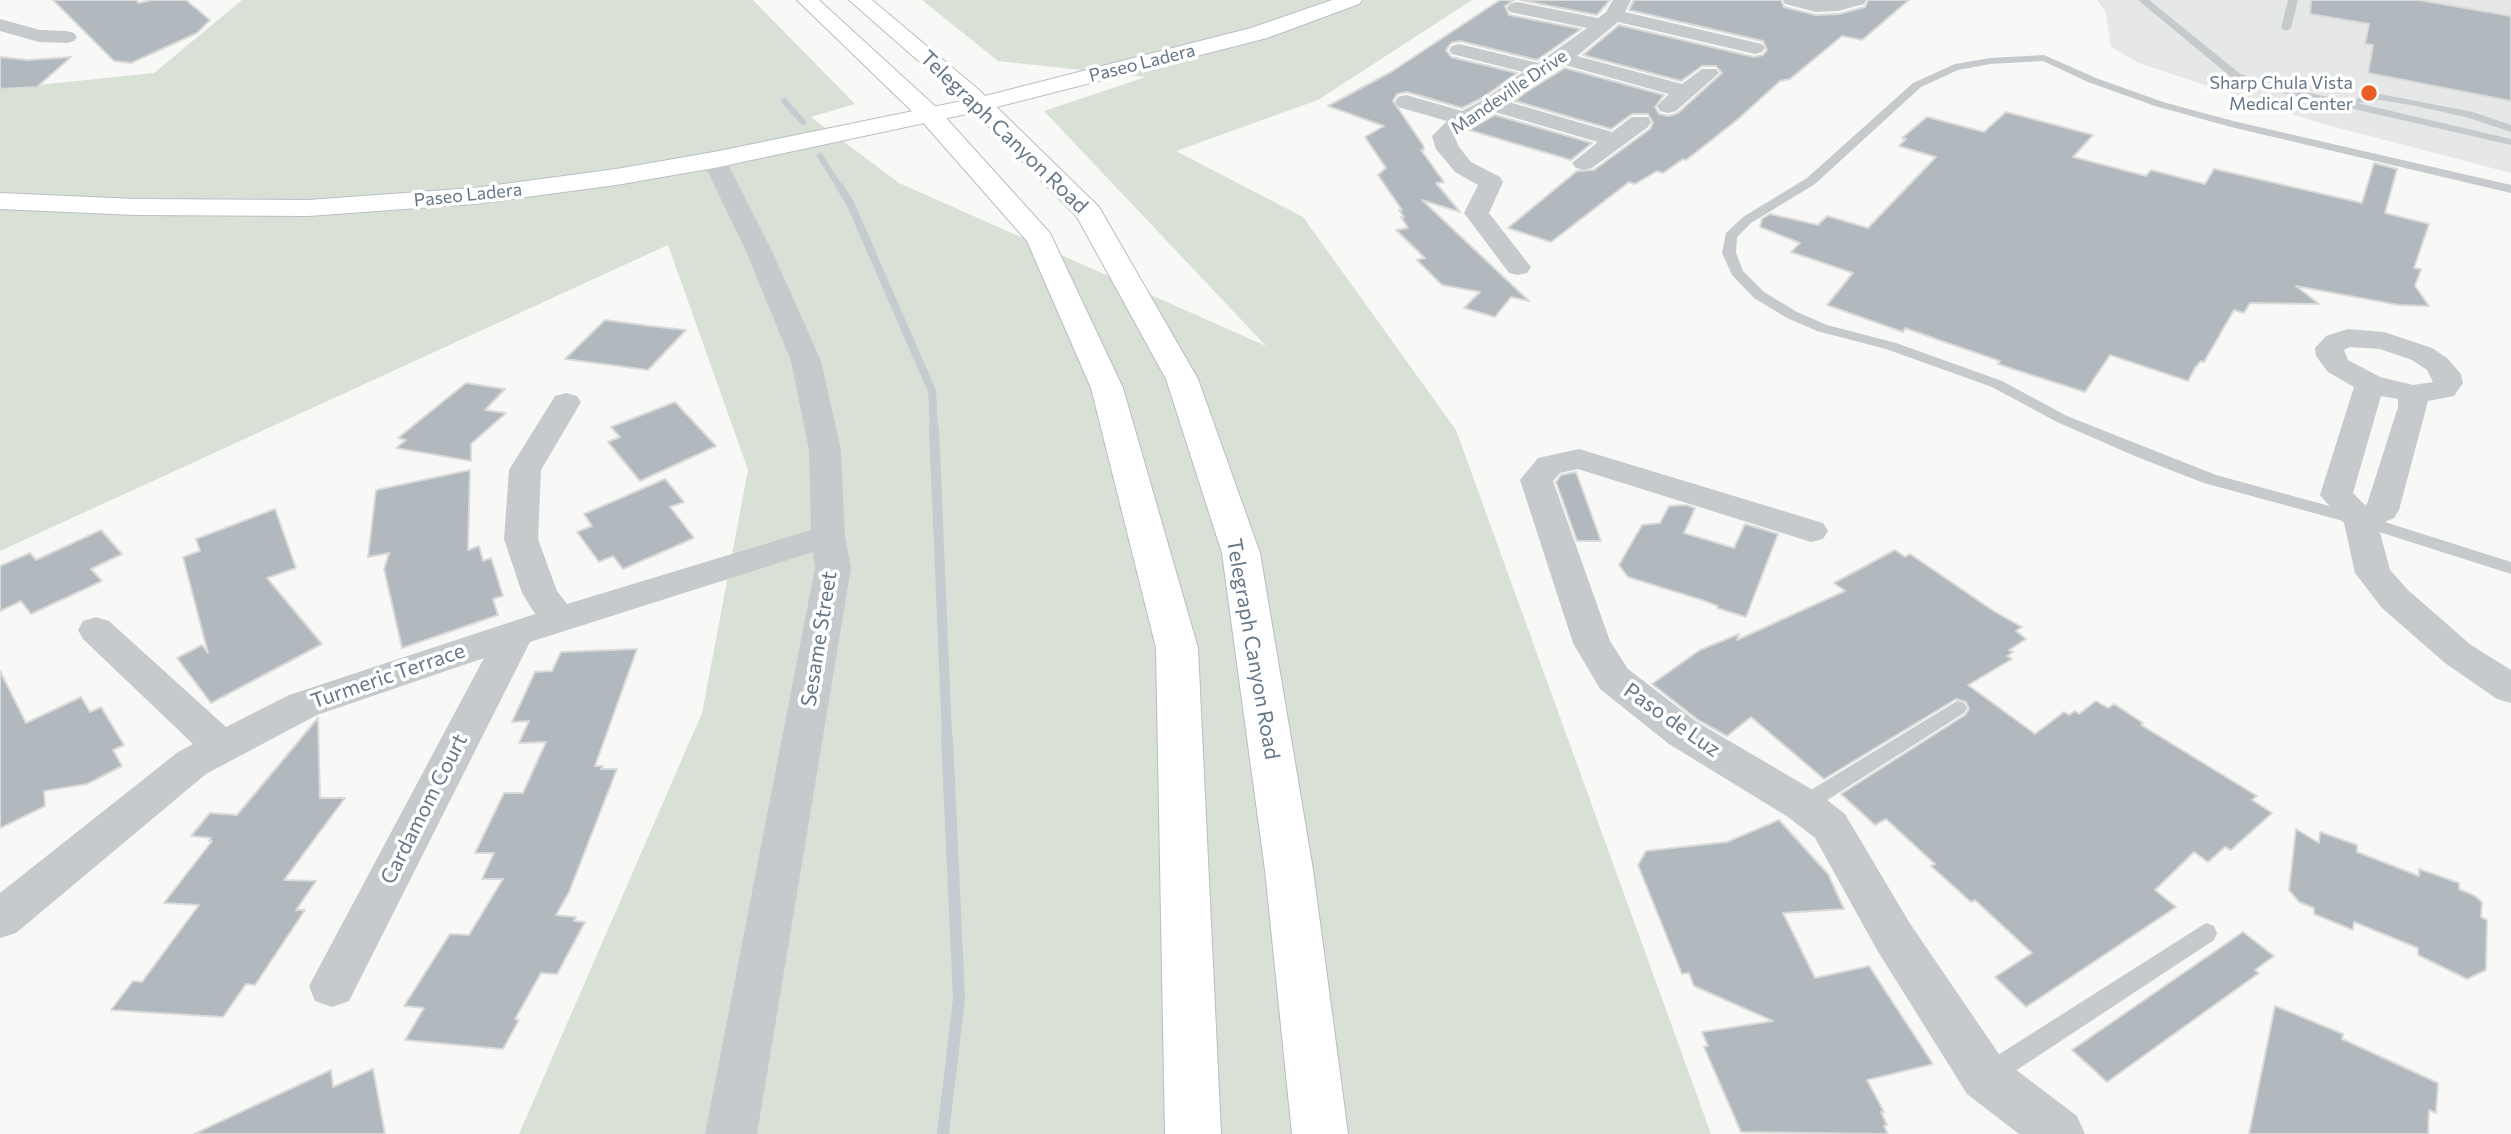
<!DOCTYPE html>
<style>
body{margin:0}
canvas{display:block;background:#f8f8f6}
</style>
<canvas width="2511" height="1134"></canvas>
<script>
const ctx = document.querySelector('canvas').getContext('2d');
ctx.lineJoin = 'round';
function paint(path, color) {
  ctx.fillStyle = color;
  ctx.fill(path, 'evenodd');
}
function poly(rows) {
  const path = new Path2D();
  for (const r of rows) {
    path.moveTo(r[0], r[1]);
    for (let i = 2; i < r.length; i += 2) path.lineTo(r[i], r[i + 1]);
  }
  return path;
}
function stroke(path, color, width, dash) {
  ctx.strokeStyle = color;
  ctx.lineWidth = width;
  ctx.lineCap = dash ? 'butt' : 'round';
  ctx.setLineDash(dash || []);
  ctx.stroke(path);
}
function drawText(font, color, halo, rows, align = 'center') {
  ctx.font = font + ' Commissioner,sans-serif';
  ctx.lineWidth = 7;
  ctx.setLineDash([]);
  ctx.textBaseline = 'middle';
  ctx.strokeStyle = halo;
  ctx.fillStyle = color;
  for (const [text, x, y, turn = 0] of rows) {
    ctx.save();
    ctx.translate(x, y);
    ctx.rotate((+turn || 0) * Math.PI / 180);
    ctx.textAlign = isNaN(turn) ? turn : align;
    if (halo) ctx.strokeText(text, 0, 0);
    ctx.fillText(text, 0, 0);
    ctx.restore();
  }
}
paint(poly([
 [2097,0,2511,0,2511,173,2316,122,2139,63,2111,47,2106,13]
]), '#e6e7e7');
paint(poly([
 [242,0,753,0,855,104,811,117,899,183,1266,346,1044,111,1146,77,998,61,922,0,1472,0,1318,100,1176,151,1303,217,1456,430,1711,1134,519,1134,702,713,748,470,668,245,0,551,0,89,154,73]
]), '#d9e1d6');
stroke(poly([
 [784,101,803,122],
 [820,156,841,189]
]), '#c2ccd1', 6);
stroke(poly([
 [840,187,850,203,932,391,934,429]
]), '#c2ccd1', 8);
stroke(poly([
 [934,428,947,738]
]), '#c2ccd1', 10);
stroke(poly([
 [943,1134,959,999,947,737]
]), '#c2ccd1', 12);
const building = poly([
 [53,0,136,0,139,3,152,0,186,0,210,20,197,33,131,63,114,61,53,0],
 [1500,0,1514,0,1505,6,1509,15,1581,29,1537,60,1460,41,1451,43,1446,50,1451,57,1517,73,1484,97,1462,108,1407,92,1397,94,1393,101,1423,145,1424,150,1421,150,1444,182,1436,183,1460,212,1422,200,1529,301,1511,297,1495,317,1464,308,1480,292,1442,285,1417,260,1425,258,1396,230,1408,228,1401,217,1404,217,1399,210,1402,210,1378,175,1386,168,1365,137,1384,126,1328,106,1391,72,1500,0],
 [1520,0,1610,0,1597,15,1520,0],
 [1634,0,1781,0,1784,7,1816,15,1839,14,1865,7,1868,0,1909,0,1862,40,1842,36,1790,79,1780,81,1737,120,1686,160,1683,159,1663,173,1657,171,1635,184,1629,182,1551,242,1508,228,1577,171,1594,170,1650,129,1653,123,1648,114,1632,114,1611,129,1515,101,1526,92,1565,68,1664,95,1655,107,1659,114,1669,116,1678,113,1722,73,1716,66,1702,66,1681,81,1583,55,1619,25,1754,57,1763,55,1767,50,1763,41,1629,10,1634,0],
 [2311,0,2419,0,2511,16,2511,101,2368,73,2373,45,2365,44,2369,24,2310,14,2311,0],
 [0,57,28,60,71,57,37,87,0,89,0,57],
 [2006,112,2093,135,2073,157,2146,176,2151,170,2205,184,2214,169,2362,203,2374,163,2397,169,2385,213,2429,224,2414,268,2421,269,2415,286,2429,306,2399,305,2296,286,2319,304,2250,303,2244,313,2234,310,2204,362,2201,361,2195,368,2188,381,2110,355,2085,392,2016,370,1998,364,2000,361,1939,340,1905,328,1903,332,1827,305,1853,273,1791,252,1800,243,1760,227,1762,219,1770,214,1818,225,1827,216,1868,228,1936,157,1899,146,1906,139,1902,138,1927,117,1984,132,2006,112],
 [1495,115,1592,143,1571,160,1469,130,1495,115],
 [605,320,650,326,686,330,648,370,565,359,605,320],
 [466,383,505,389,485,410,506,413,471,444,471,461,396,448,406,440,398,438,466,383],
 [675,402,716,446,640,481,608,442,620,437,611,427,675,402],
 [470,470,468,550,479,546,483,561,491,558,503,596,493,599,498,615,402,648,384,569,389,553,368,557,376,490,470,470],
 [1576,472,1601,541,1577,541,1556,482,1561,475,1576,472],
 [665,479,684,502,670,507,694,538,623,569,613,556,599,562,577,532,592,526,584,514,665,479],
 [1686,505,1695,508,1684,533,1734,548,1745,524,1778,534,1746,617,1717,608,1718,606,1702,600,1628,577,1619,565,1642,525,1660,523,1669,506,1686,505],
 [275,509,296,568,267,578,322,644,211,703,177,658,202,645,208,653,183,557,200,551,196,539,275,509],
 [101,530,122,554,91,569,102,581,31,614,21,601,0,611,0,566,30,553,36,560,101,530],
 [1895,550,1905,557,1910,554,1995,612,2022,627,2016,631,2026,639,2009,650,2013,652,2007,656,2012,659,1968,685,2035,734,2064,712,2069,715,2075,711,2079,714,2096,701,2108,708,2114,704,2143,723,2141,725,2257,796,2252,800,2272,813,2231,850,2225,847,2208,862,2194,852,2155,890,2176,907,2026,1007,1995,977,2032,953,1975,900,1971,902,1931,866,1935,864,1886,819,1875,825,1841,794,1965,715,1969,709,1966,702,1956,699,1824,779,1751,717,1727,736,1698,720,1652,684,1700,650,1739,634,1737,640,1845,591,1834,583,1895,550],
 [637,649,595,766,603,766,601,769,617,769,569,892,556,915,576,917,574,921,585,922,557,974,541,973,515,1019,519,1020,503,1049,405,1040,424,1008,404,1006,450,934,469,935,503,879,482,879,494,853,475,853,504,793,523,793,546,742,519,743,529,721,512,722,535,672,552,671,561,652,637,649],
 [0,671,26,723,81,697,90,712,101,707,124,745,113,750,122,766,87,784,44,791,45,806,0,828,0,671],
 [318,718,320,798,345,798,284,880,316,881,296,910,305,910,255,985,246,984,223,1017,111,1010,133,981,142,982,199,905,164,903,212,841,209,841,211,838,191,836,210,813,237,815,318,718],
 [1779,820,1828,874,1844,909,1783,913,1815,978,1869,966,1933,1064,1867,1080,1884,1112,1881,1112,1887,1125,1884,1126,1888,1134,1741,1132,1704,1047,1708,1046,1702,1032,1773,1021,1694,986,1689,973,1682,974,1638,865,1646,851,1727,842,1779,820],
 [2296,829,2319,843,2320,832,2357,845,2357,852,2419,876,2419,869,2459,883,2459,889,2475,896,2482,902,2481,917,2487,920,2486,970,2467,979,2418,955,2418,948,2354,922,2353,930,2314,914,2314,908,2299,902,2289,890,2296,829],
 [2243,932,2274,956,2255,970,2259,973,2107,1082,2072,1050,2243,932],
 [2275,1006,2343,1034,2342,1039,2438,1083,2436,1113,2429,1110,2428,1134,2249,1134,2275,1006],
 [373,1069,385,1134,194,1134,331,1070,333,1087,373,1069]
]);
paint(building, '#b1b8be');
stroke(building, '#dadad8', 2);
const secondary = poly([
 [1332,0,1362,0,1359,4,1267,38,981,111,714,168,616,185,474,204,308,216,135,215,0,209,0,193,135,199,308,200,474,188,616,169,714,152,981,97,1251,28,1332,0]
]);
const primary = poly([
 [797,0,819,0,937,108,1050,233,1123,388,1198,648,1221,1134,1165,1134,1156,648,1091,388,1027,241,919,118,797,0],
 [849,0,872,0,979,90,1099,207,1198,379,1260,553,1313,870,1348,1134,1292,1134,1265,870,1222,553,1166,379,1077,217,963,100,849,0]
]);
stroke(secondary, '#babfc4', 2);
stroke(primary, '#b9bdc1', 2);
paint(poly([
 [2138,0,2149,0,2239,73,2265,83,2346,101,2380,94,2473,112,2511,125,2511,132,2466,117,2416,106,2380,100,2357,103,2511,139,2511,145,2262,88,2231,77,2138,0],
 [2288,0,2298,0,2291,28,2286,31,2281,28,2288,0],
 [2044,55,2096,78,2163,102,2233,121,2511,185,2511,193,2231,127,2155,106,2088,82,2043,61,1990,64,1958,70,1921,87,1815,184,1751,223,1737,237,1736,253,1743,271,1764,292,1797,312,1827,325,1896,343,2002,381,2067,416,2216,475,2366,516,2511,562,2511,574,2354,524,2204,483,2137,457,2057,422,1992,387,1886,349,1817,331,1787,318,1754,298,1732,275,1722,253,1726,233,1743,217,1807,178,1913,83,1955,64,1990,58,2044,55],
 [1957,701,1964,703,1967,708,1964,713,1810,811,1803,813,1796,811,1793,805,1796,799,1957,701],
 [2206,923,2214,926,2217,933,2214,940,1997,1083,1988,1087,1979,1083,1976,1075,1979,1067,2206,923]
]), '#c6cacd');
paint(poly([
 [1613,0,1631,0,1625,12,1762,44,1765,48,1762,52,1755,54,1618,22,1577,56,1682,84,1702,69,1716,69,1719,73,1676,111,1668,113,1660,111,1657,106,1669,94,1565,65,1524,90,1509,102,1612,132,1632,117,1648,117,1651,122,1648,127,1592,168,1584,170,1576,168,1572,163,1598,142,1495,112,1472,124,1455,138,1459,147,1471,162,1500,177,1503,182,1489,213,1531,267,1527,273,1518,275,1509,273,1464,213,1478,185,1455,172,1436,149,1432,136,1447,121,1398,107,1395,102,1398,97,1406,95,1462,111,1485,99,1523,72,1452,54,1449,50,1452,46,1459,44,1538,63,1587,28,1510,12,1507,8,1510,4,1517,2,1598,18,1606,12,1613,0],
 [1783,0,1866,0,1864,4,1838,11,1816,12,1785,4,1783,0],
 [0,19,40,30,67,31,74,33,77,37,74,41,67,43,39,42,0,31,0,19],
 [714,153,722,155,726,160,772,251,821,361,841,450,845,536,851,568,757,1134,705,1134,815,568,813,552,530,642,349,1001,332,1007,315,1001,309,986,484,658,317,715,206,774,16,933,0,938,0,893,178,752,193,744,83,639,78,630,83,621,96,617,109,621,226,727,289,695,535,614,522,593,504,539,509,470,555,396,566,393,577,396,581,402,541,470,538,539,557,591,567,604,811,530,809,450,791,361,746,251,702,160,706,155,714,153],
 [2348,329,2384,332,2432,348,2447,358,2461,374,2463,383,2454,396,2428,401,2399,510,2394,518,2378,525,2390,570,2408,590,2471,645,2511,670,2511,703,2497,699,2445,663,2382,608,2355,573,2344,523,2320,495,2354,387,2328,372,2316,356,2315,348,2326,336,2348,329],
 [2350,347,2380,349,2412,360,2427,370,2433,382,2413,385,2380,377,2348,360,2344,350,2350,347],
 [2381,396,2398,399,2398,407,2367,504,2365,505,2353,493,2381,396],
 [1579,449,1823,523,1828,531,1823,539,1811,542,1578,469,1560,473,1553,481,1610,641,1628,669,1697,722,1818,793,1845,814,1909,922,2003,1060,2077,1116,2085,1134,2019,1134,1967,1094,1877,950,1815,838,1788,817,1669,744,1600,689,1573,643,1520,480,1538,458,1579,449]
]), '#c6cacd');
paint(secondary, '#fff');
paint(primary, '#fff');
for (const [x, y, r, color] of [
 [2369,93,9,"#eb5e23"]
]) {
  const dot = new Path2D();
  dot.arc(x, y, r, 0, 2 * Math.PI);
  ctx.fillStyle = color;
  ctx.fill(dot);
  stroke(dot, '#fff', 2.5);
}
drawText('18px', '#678', '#fff', [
 ["Paseo Ladera",1142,63,-14],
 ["Mandeville Drive",1509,92,-34],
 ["Paseo Ladera",468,195,-6]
]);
drawText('18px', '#678', '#fff', [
 ["Sharp Chula Vista",2353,83],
 ["Medical Center",2353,104]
], 'right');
drawText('21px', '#678', '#fff', [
 ["Telegraph Canyon Road",1004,132,44],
 ["Sesame Street",819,639,-81],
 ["Telegraph Canyon Road",1253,649,80],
 ["Turmeric Terrace",388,676,-19],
 ["Paso de Luz",1672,720,35],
 ["Cardamom Court",424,809,-63]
]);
</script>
